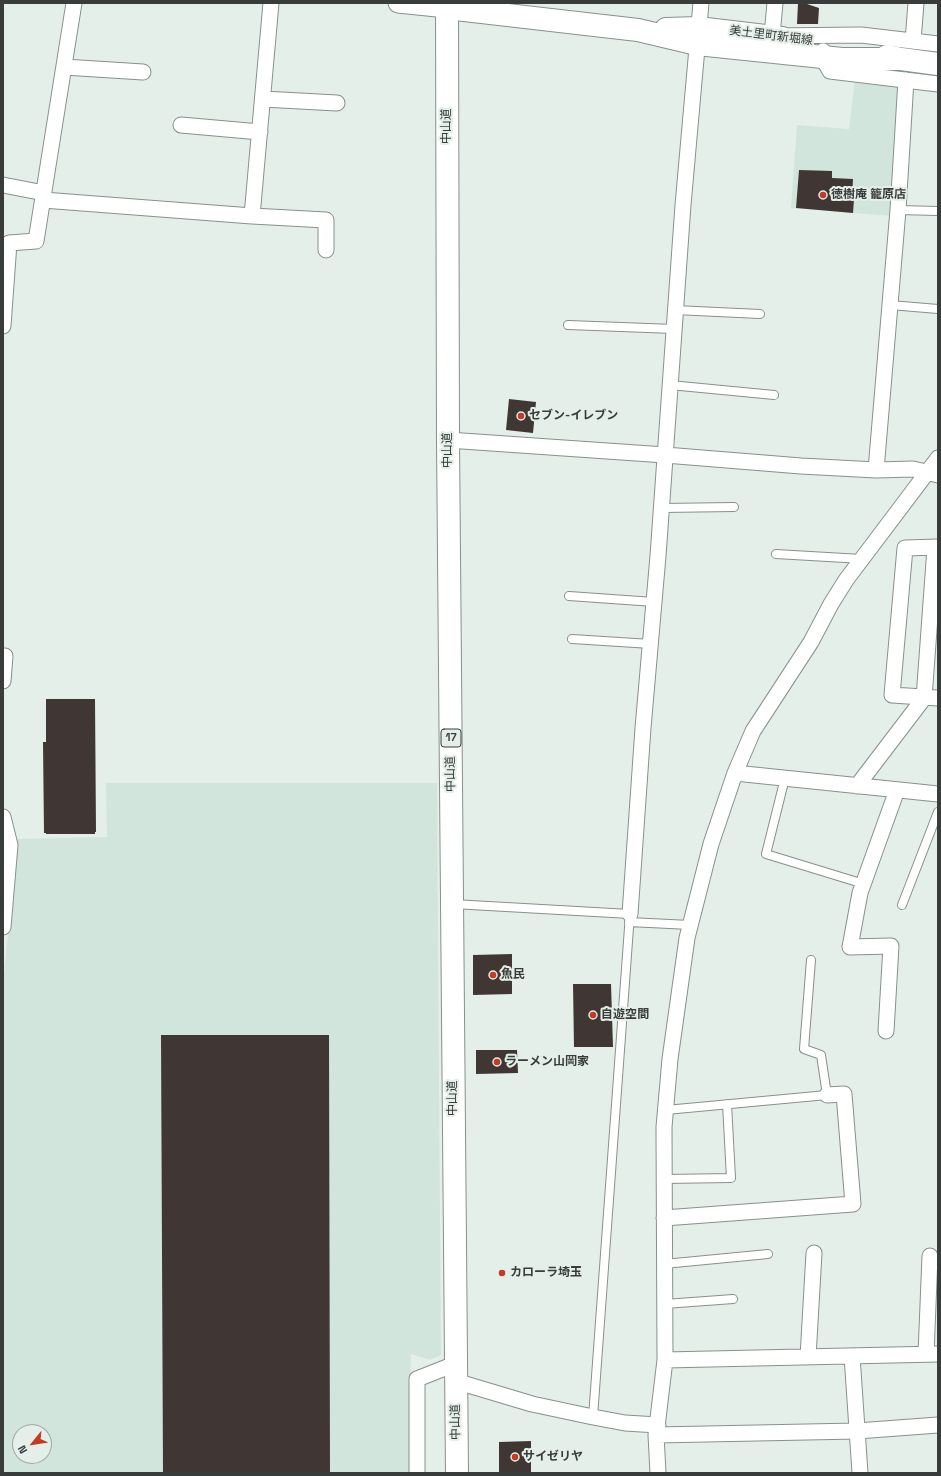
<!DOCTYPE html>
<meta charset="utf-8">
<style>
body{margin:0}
#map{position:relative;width:941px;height:1476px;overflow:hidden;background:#e4efea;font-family:"Space Grotesk",sans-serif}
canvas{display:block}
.frame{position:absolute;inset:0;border:4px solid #383c3a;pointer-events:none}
.north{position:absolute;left:12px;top:1424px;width:40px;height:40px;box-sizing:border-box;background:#e4efea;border:1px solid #9fa7a4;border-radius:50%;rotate:240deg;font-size:11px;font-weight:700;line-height:16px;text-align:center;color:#383c3a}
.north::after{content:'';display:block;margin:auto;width:14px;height:18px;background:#c53a22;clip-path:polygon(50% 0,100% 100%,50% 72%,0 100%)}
</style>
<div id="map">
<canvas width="941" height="1476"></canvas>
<div class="frame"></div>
<div class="north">N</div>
</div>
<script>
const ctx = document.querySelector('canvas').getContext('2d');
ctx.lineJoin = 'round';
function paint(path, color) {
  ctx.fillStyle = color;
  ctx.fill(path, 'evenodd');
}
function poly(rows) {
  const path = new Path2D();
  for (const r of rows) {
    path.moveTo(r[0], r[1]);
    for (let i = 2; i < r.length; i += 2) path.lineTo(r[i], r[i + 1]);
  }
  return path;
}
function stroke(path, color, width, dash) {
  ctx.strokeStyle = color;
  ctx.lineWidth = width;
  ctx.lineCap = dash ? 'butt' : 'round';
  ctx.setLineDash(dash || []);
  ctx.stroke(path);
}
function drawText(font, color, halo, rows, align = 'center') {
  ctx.font = font + ' "Space Grotesk","Noto Sans JP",sans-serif';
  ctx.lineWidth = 4;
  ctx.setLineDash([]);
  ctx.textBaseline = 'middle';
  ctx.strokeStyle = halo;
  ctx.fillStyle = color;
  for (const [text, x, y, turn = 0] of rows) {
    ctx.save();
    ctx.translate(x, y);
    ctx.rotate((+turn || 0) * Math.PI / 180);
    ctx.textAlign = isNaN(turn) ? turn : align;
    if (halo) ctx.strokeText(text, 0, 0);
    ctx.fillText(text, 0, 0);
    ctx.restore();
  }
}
paint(poly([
 [855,80,901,86,891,216,791,208,797,125,849,129],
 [106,783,437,783,441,1355,430,1360,411,1354,409,1473,3,1473,3,985,17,839,107,837],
 [20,1432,44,1432,44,1456,20,1456]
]), '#d2e5dd');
paint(poly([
 [798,3,804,3,819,8,818,24,797,24],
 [799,170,832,171,832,178,853,179,852,199,854,199,853,213,796,208],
 [509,399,536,402,533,433,506,430],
 [46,699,95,699,96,832,95,832,95,834,46,834,46,833,44,833,43,742,46,742],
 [512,954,512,994,473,995,473,955],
 [573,984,611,984,613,1047,574,1047],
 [161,1035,329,1035,330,1473,163,1473],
 [476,1050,517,1050,518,1073,476,1074],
 [531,1441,531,1473,499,1473,499,1442]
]), '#403634');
const service = poly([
 [898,210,938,211],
 [890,305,938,309],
 [675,310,760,314],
 [568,325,674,329],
 [670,385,774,395],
 [662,508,734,507],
 [776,554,862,559],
 [569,596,654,602],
 [572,639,651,644],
 [785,778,766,854,864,884],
 [453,904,630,914,593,1417],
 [902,905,938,812],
 [629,922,690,925],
 [666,1110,827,1095,821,1055,804,1049,811,960],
 [664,1179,731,1178,727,1104],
 [664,1264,768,1254],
 [665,1304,733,1299]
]);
const minor = poly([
 [772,36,861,35,938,44],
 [913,41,916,3],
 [771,46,775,3],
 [823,51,822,57,830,71,938,84],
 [64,67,143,72],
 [263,99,337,103],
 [181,125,260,132],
 [3,185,44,193],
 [43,200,252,216,326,220,326,250],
 [252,216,271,3],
 [3,326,9,243,36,241,74,3],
 [448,440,665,455,801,466,876,470,913,469,938,475],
 [876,470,898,210,906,80],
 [938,547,905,548,892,695,938,698],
 [3,656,5,656,3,681],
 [735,773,938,794],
 [857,786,924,698,935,548],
 [3,817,10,845,3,927],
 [630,914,643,728,658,556,683,205,701,3],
 [886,1031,891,946,850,947,860,893,897,790],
 [664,1218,853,1204,844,1094,827,1095],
 [926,1354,930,1256],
 [852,1356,860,1473],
 [808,1357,814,1253],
 [665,1360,938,1354],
 [455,1381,532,1404,593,1417,625,1423,658,1425],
 [656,1435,857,1431,938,1425],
 [417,1473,417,1379,455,1364],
 [658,1473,656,1435,665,1360,664,1127,670,1059,687,938,711,844,735,773,753,731,811,642,831,604,846,580,938,458]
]);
const tertiary = poly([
 [398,3,447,8]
]);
const secondary = poly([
 [447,8,638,30,697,44,842,59,901,59],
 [666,29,698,28,782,38],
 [887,56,901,59,938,64]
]);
const trunk = poly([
 [447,3,448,440,457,1473]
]);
stroke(service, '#87918c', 10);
stroke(minor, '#87918c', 17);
stroke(tertiary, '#87918c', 21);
stroke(secondary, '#87918c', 24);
stroke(trunk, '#87918c', 24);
stroke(service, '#fff', 8);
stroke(minor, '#fff', 15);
stroke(tertiary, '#fff', 19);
stroke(secondary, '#fff', 22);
stroke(trunk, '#fff', 22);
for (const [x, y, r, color] of [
 [823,195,4,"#c53a22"],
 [521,416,4,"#c53a22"],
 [493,975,4,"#c53a22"],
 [593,1015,4,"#c53a22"],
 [497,1062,4,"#c53a22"],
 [502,1273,4,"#c53a22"],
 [515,1457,4,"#c53a22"]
]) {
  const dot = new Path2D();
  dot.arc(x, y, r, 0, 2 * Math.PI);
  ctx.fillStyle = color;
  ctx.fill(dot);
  stroke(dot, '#e4efea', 1.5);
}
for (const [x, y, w] of [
 [451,738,20]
]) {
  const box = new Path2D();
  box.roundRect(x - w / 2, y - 9, w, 18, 3);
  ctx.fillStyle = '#e4efea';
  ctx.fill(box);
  stroke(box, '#383c3a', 1);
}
drawText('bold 11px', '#383c3a', null, [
 ["17",451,738]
]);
drawText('12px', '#383c3a', '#e4efea', [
 ["美土里町新堀線",771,36,7],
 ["中山道",447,126,-90],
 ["中山道",448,450,-90],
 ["中山道",451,774,-91],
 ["中山道",453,1098,-90],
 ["中山道",456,1422,-91]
]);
drawText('bold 12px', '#383c3a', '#e4efea', [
 ["徳樹庵 籠原店",831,195],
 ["セブン-イレブン",529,416],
 ["魚民",501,975],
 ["自遊空間",601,1015],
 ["ラーメン山岡家",505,1062],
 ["カローラ埼玉",510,1273],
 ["サイゼリヤ",523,1457]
], 'left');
</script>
